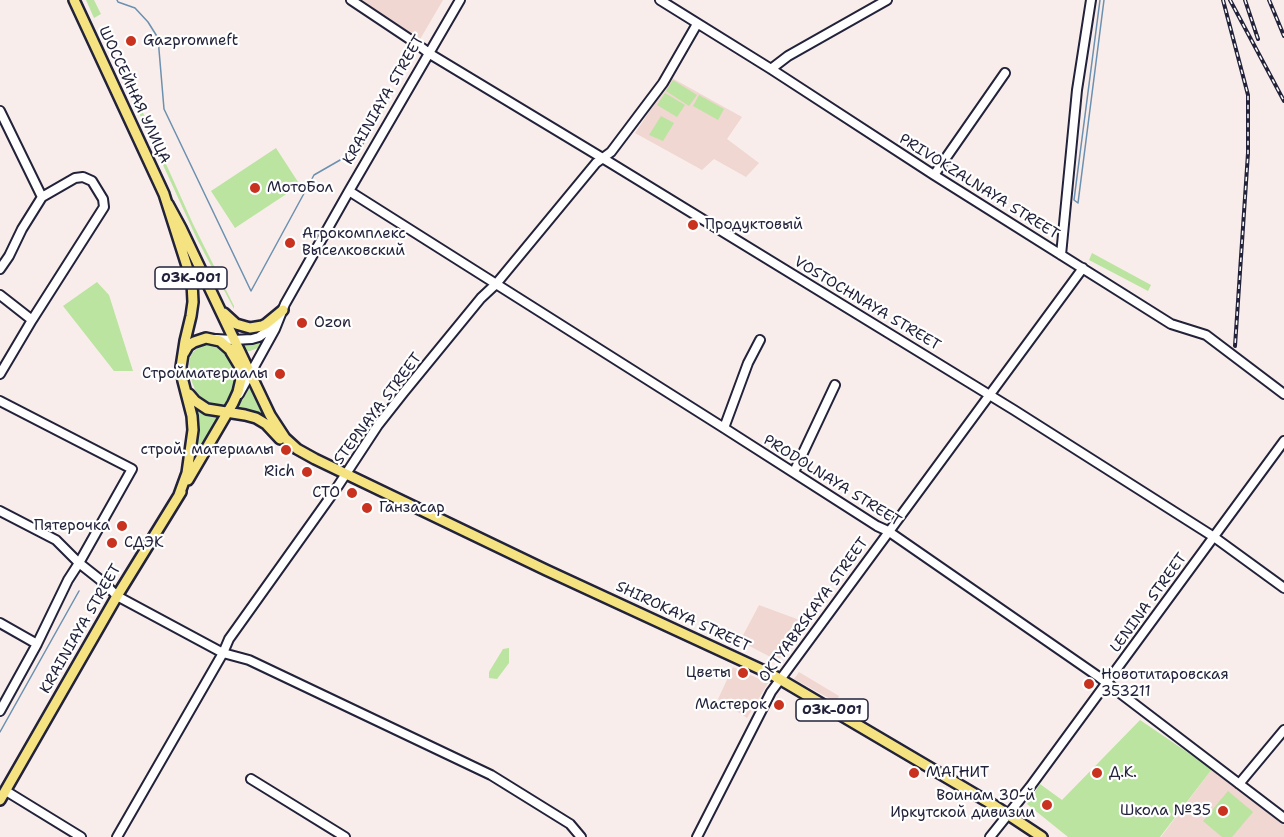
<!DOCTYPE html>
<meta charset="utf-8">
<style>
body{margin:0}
canvas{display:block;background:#f8edea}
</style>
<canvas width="1284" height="837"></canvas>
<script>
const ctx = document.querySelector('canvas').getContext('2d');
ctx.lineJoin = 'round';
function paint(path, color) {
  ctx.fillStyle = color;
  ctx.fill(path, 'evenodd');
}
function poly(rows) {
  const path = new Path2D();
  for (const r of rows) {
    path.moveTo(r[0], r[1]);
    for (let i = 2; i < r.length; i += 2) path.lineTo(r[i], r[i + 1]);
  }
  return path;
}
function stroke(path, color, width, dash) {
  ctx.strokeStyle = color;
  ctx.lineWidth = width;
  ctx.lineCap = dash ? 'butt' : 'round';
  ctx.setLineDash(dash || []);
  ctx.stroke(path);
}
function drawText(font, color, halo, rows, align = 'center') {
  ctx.font = font + ' "Shantell Sans",sans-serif';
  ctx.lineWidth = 4.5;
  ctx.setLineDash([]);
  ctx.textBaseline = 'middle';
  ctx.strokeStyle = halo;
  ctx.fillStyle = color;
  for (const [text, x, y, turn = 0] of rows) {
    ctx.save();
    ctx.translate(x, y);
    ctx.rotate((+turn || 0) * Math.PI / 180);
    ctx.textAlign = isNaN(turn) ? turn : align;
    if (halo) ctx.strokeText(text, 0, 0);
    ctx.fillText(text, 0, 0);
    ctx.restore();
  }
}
paint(poly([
 [361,0,443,0,419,41],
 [672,78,742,117,727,139,759,163,746,177,714,159,702,170,635,133],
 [759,605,805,622,778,661,740,641],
 [733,667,768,683,747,718,718,699],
 [799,672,839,696,836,702,794,679],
 [1212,769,1284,825,1284,837,1161,837]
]), '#f0d7d1');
paint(poly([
 [86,0,94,0,101,14,94,18],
 [673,80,697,95,689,106,666,91],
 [131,86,193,224,234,306,234,309,197,239,129,91],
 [665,93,685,105,677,117,657,105],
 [699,95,724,109,718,120,693,106],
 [661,116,674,123,663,141,649,135],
 [276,148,300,185,235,228,211,191],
 [1092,253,1151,285,1148,291,1089,260],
 [97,282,109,295,133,371,114,371,63,306],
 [268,335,258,348,250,351,247,351,241,341],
 [207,344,215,346,222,350,230,356,236,365,238,379,231,399,227,404,220,407,213,407,198,397,192,382,189,364,190,358,192,353,199,347],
 [249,385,266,418,256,413,242,411,235,411],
 [196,409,212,417,222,417,189,475,196,431],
 [509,648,509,663,497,679,489,678,489,672,503,649],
 [1140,720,1212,769,1160,837,1068,837,1027,804,1040,784,1062,800],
 [1228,791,1253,812,1232,837,1222,837,1203,821]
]), '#bbe4a0');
stroke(poly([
 [117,0,118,2,135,8,148,22,158,38,164,109,251,291,314,175,361,148,365,140],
 [1100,0,1074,200,1078,203,1104,0],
 [0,732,79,591]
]), '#6c90b0', 1.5);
const minor = poly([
 [351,0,417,44,430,54,609,162,1014,410,1214,537,1284,588],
 [660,0,771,69,934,175,1171,324,1206,335,1284,394],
 [771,69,788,56,887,0],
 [0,111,42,197],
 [934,175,1005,73],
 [349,191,724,428,877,526,888,531,1099,677,1284,818],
 [1061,255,1077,90,1091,0],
 [0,269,9,256,22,229,42,197,75,178,83,177,92,181,103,199,104,207,32,320,0,374],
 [0,295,32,320],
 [216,339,233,340,252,339,259,337,266,332,273,324],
 [239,394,275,329,285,304,349,191,460,0],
 [0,401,132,469,79,563,68,580,37,644,0,711],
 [724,428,748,363,760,340],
 [794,472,835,385],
 [0,511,56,540,79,563,103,582,117,596,223,653,249,660,491,775,570,824,581,837],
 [0,623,37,644],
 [251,779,345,837],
 [1239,784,1284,730],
 [6,791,81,837],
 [117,837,223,653,229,639,336,489,378,425,404,392,481,298,496,284,596,163,611,152,663,83,697,24],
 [697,837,771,692,1083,268],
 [990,837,1030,787,1284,441]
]);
const major = poly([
 [74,0,164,194,192,282,193,302,191,316,185,341,181,367,183,381,192,416,193,430,187,473,179,495],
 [168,204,181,228,270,415,285,438,297,449,315,459,546,570,771,674,995,806,1042,837],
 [224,313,236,324,250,328,262,326,266,324,283,310],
 [184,353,188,346,194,342,206,338,220,341,236,355],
 [189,394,195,401,207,409,245,415,256,418,266,424,280,439],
 [188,480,233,403,238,392,241,379,240,367,231,352],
 [0,800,117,596,181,492]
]);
stroke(minor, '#22223b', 12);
stroke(major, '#22223b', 14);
stroke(minor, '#fff', 8);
stroke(major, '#f5e382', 9);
const rail = poly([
 [1223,0,1248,95,1248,153,1235,346],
 [1230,0,1284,101],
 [1245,0,1258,39],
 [1269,0,1284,36]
]);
stroke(rail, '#22223b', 4);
stroke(rail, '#fff', 1.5, [4.5]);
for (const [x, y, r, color] of [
 [131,41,6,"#c8321e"],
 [255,188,6,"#c8321e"],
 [693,225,6,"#c8321e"],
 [290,243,6,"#c8321e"],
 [302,323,6,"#c8321e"],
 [280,374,6,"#c8321e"],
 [286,450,6,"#c8321e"],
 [307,472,6,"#c8321e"],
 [352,493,6,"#c8321e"],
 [367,508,6,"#c8321e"],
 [122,526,6,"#c8321e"],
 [112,543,6,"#c8321e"],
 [743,673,6,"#c8321e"],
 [1089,684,6,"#c8321e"],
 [779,705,6,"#c8321e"],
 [914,773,6,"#c8321e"],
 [1097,773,6,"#c8321e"],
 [1047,805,6,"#c8321e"],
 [1223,811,6,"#c8321e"]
]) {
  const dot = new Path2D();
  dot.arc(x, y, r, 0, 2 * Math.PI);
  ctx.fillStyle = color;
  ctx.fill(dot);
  stroke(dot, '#fff', 2);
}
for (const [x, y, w] of [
 [191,278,72],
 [832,710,72]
]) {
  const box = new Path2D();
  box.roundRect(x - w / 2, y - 11, w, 22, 4.5);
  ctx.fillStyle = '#fff';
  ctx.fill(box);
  stroke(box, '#22223b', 1.5);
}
drawText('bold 14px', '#22223b', null, [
 ["03К-001",191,278],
 ["03К-001",832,710]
]);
drawText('15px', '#22223b', '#fff', [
 ["Gazpromneft",143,41],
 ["МотоБол",267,188],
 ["Продуктовый",705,225],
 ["Агрокомплекс",302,234],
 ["Выселковский",302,251],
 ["Ozon",314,323],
 ["Стройматериалы",268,374,"right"],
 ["строй. материалы",274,450,"right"],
 ["Rich",295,472,"right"],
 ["СТО",340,493,"right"],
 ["Ганзасар",379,508],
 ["Пятерочка",110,526,"right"],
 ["СДЭК",124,543],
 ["Цветы",731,673,"right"],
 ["Новотитаровская",1101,675],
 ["353211",1101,692],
 ["Мастерок",767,705,"right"],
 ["МАГНИТ",926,773],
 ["Д.К.",1109,773],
 ["Воинам 30-й",1035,796,"right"],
 ["Иркутской дивизии",1035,813,"right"],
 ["Школа №35",1211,811,"right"]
], 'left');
drawText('15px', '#22223b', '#fff', [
 ["ШОССЕЙНАЯ УЛИЦА",134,95,65],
 ["KRAINIAYA STREET",384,100,-60],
 ["PRIVOKZALNAYA STREET",979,187,32],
 ["VOSTOCHNAYA STREET",867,304,31],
 ["STEPNAYA STREET",378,409,-53],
 ["PRODOLNAYA STREET",832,481,32],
 ["LENINA STREET",1149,603,-54],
 ["OKTYABRSKAYA STREET",814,610,-54],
 ["SHIROKAYA STREET",683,617,25],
 ["KRAINIAYA STREET",81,629,-60]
]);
</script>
